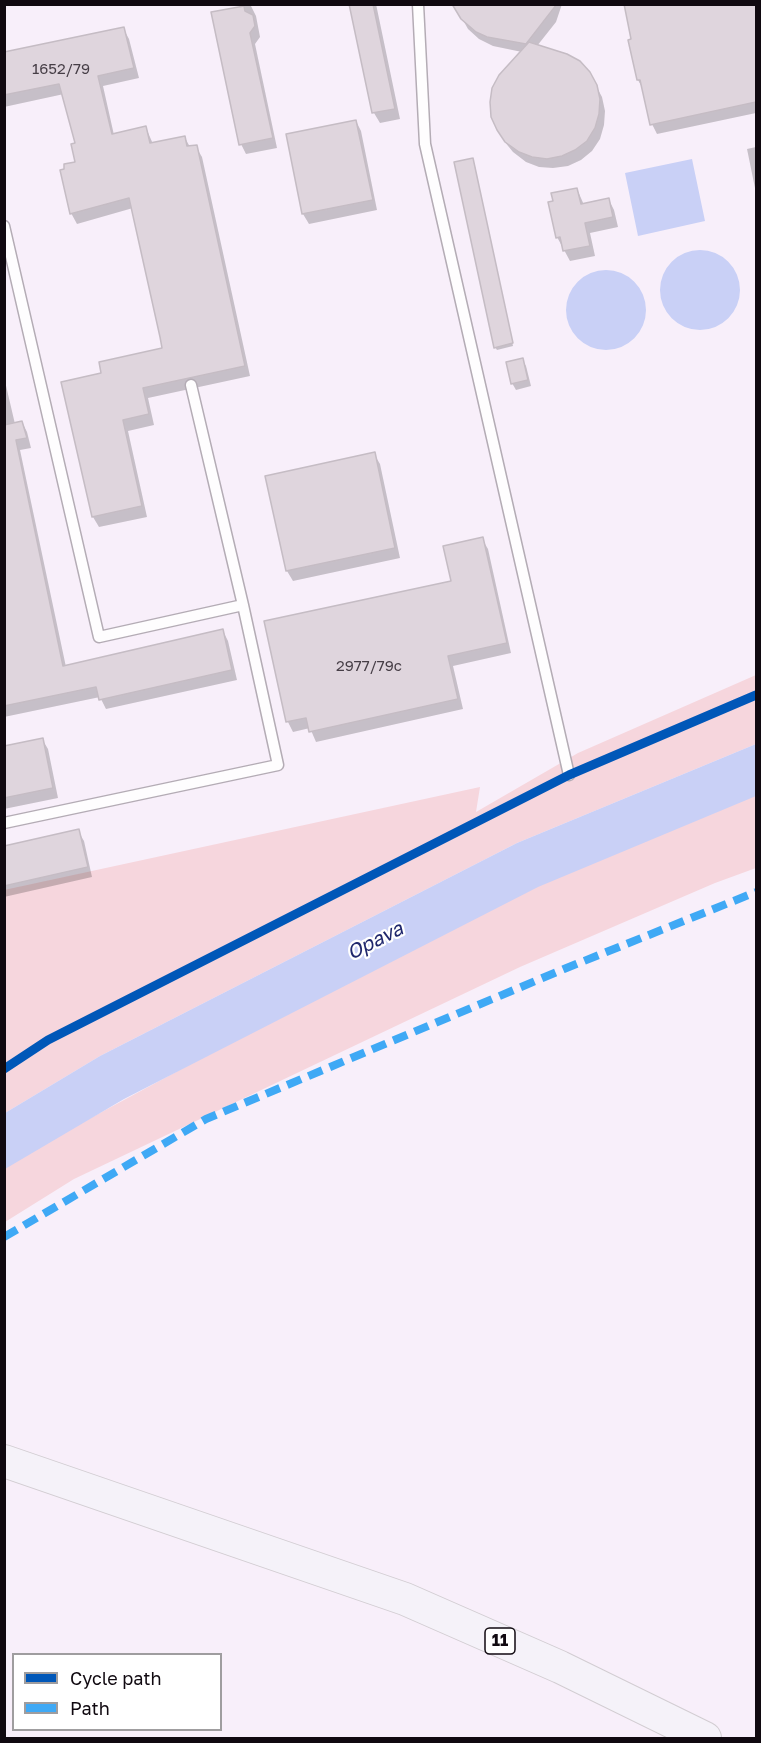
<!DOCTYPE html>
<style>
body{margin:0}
#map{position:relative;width:761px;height:1743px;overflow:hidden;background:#f8effa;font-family:"Golos Text",sans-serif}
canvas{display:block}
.frame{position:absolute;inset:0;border:6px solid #100910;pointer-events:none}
.legend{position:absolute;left:12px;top:1653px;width:210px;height:78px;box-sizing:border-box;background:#fff;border:2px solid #9f9d9f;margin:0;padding:8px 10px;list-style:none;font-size:18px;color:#100910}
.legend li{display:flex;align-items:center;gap:12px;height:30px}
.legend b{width:30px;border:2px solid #9f9d9f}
</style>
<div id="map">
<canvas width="761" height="1743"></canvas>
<div class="frame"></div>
<ul class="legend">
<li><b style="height:8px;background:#0057b8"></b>Cycle path</li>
<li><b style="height:8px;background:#3fa9f5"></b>Path</li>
</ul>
</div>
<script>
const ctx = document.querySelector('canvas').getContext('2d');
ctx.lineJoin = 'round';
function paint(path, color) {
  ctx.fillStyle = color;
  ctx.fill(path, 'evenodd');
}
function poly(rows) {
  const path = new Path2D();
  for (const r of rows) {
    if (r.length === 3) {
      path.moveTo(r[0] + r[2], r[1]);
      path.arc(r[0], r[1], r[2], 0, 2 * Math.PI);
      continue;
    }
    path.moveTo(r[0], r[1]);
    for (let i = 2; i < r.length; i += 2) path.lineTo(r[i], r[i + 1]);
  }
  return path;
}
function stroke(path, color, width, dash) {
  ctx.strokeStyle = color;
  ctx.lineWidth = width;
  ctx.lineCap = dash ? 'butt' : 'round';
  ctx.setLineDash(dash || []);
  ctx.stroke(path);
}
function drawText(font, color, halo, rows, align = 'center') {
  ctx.font = font + ' "Golos Text",sans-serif';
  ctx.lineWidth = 4.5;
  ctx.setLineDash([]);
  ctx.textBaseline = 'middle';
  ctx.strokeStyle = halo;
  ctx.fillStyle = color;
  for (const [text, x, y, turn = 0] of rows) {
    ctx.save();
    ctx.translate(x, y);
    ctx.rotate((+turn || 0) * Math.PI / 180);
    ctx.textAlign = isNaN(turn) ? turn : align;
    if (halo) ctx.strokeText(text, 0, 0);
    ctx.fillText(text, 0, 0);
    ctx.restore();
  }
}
paint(poly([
 [756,675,756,744,517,843,100,1056,5,1113,4,890,480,787,476,812,578,753],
 [756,794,756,868,715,883,520,967,74,1179,5,1222,5,1168,59,1135,380,962,509,898]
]), '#f6d6dd');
paint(poly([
 [692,159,705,221,638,236,625,173],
 [700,290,40],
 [606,310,40],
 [756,744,756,796,538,887,124,1099,5,1169,5,1113,100,1056,517,843]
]), '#c9d0f6');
paint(poly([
 [243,4,250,4,256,16,260,37,255,44,277,148,246,154,241,144],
 [350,4,376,4,400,119,380,123,374,113],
 [454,4,562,4,556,22,537,46,589,73,602,97,605,111,604,125,600,139,592,151,581,160,568,166,553,168,539,167,526,162,513,152,504,141,522,52,493,46,479,39,468,29],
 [626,4,756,4,756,113,657,134,652,124,644,91,638,80,633,40],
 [123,28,129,39,139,78,103,86,114,135,146,128,153,144,185,138,190,147,196,147,202,157,250,376,148,398,154,425,128,431,147,517,99,527,93,517,102,374,163,349,133,208,77,224,71,213,76,144,64,94,4,107,4,53],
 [356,121,361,131,377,210,309,224,303,214],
 [756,147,756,193,747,149],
 [474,162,513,346,497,350,495,347],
 [577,189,584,205,609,200,614,210,618,227,590,233,595,256,570,261,557,237],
 [522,360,526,366,531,386,516,390,512,383],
 [4,377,15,424,22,422,27,432,31,448,20,450,66,667,223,631,228,641,237,680,106,709,100,697,4,717],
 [374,454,380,464,400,558,293,581,287,571,267,477],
 [482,539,488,549,511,653,453,666,463,709,316,742,310,728,293,732,288,722,266,622,452,582],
 [42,739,48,749,58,798,4,809,4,747],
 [78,831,84,841,92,877,4,897,4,847]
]), '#0003');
const building = poly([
 [349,4,373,4,395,109,372,113,349,4],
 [452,4,557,4,526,44,487,37,476,32,461,19,452,4],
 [624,4,756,4,756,102,650,125,640,80,637,80,628,40,631,39,624,4],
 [244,6,245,11,253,15,255,26,250,33,273,138,239,145,211,12,244,6],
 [124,27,134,68,98,76,112,134,146,126,150,143,185,136,187,146,197,145,245,366,143,388,149,414,123,420,142,506,92,517,61,382,101,373,99,362,162,348,160,337,129,198,70,214,60,170,64,169,64,164,75,162,71,144,75,143,59,84,4,95,4,52,124,27],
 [529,42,567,54,580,61,590,72,597,85,600,99,599,114,595,128,587,141,575,150,562,156,547,159,532,157,519,152,505,142,497,130,491,117,490,102,492,88,499,75,529,42],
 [356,120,373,200,302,214,286,134,356,120],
 [473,158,513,343,494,348,454,162,473,158],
 [577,188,581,204,609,198,613,217,585,223,590,246,563,251,560,237,556,238,548,202,553,201,551,193,577,188],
 [523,358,528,380,511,384,506,362,523,358],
 [22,421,27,438,16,440,63,666,223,629,232,670,99,700,96,687,4,706,4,425,22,421],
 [375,452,395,548,286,571,265,476,375,452],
 [483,537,507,643,448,656,458,699,309,732,306,718,286,722,264,621,451,581,443,546,483,537],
 [43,738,53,788,4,798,4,746,43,738],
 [79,829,88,867,4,886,4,846,79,829]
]);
paint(building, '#dfd5dd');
stroke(building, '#c5bcc4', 1.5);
const service = poly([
 [418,4,425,144,569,775],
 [4,226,99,637,243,605],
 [4,823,278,765,243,605,191,385]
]);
const primary = poly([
 [4,1461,405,1599,560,1667,705,1738]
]);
stroke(service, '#b4acb5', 13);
stroke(primary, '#d2cdd2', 34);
stroke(service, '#fefdfe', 10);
stroke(primary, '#f5f2f9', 32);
stroke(poly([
 [4,1237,206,1119,564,969,756,892]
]), '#3fa9f5', 8, [15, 8]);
stroke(poly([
 [4,1069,48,1040,569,775,756,695]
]), '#0057b8', 9);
drawText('15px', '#463e46', null, [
 ["1652/79",61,69],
 ["2977/79c",369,666]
]);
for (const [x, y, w] of [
 [500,1641,30]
]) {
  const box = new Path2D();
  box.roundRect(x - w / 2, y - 13, w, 26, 4.5);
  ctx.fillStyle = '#fff';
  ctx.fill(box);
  stroke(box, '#100910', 1.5);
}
drawText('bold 16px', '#100910', null, [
 ["11",500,1641]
]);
drawText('italic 20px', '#20276d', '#fff', [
 ["Opava",375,941,-27]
]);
</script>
